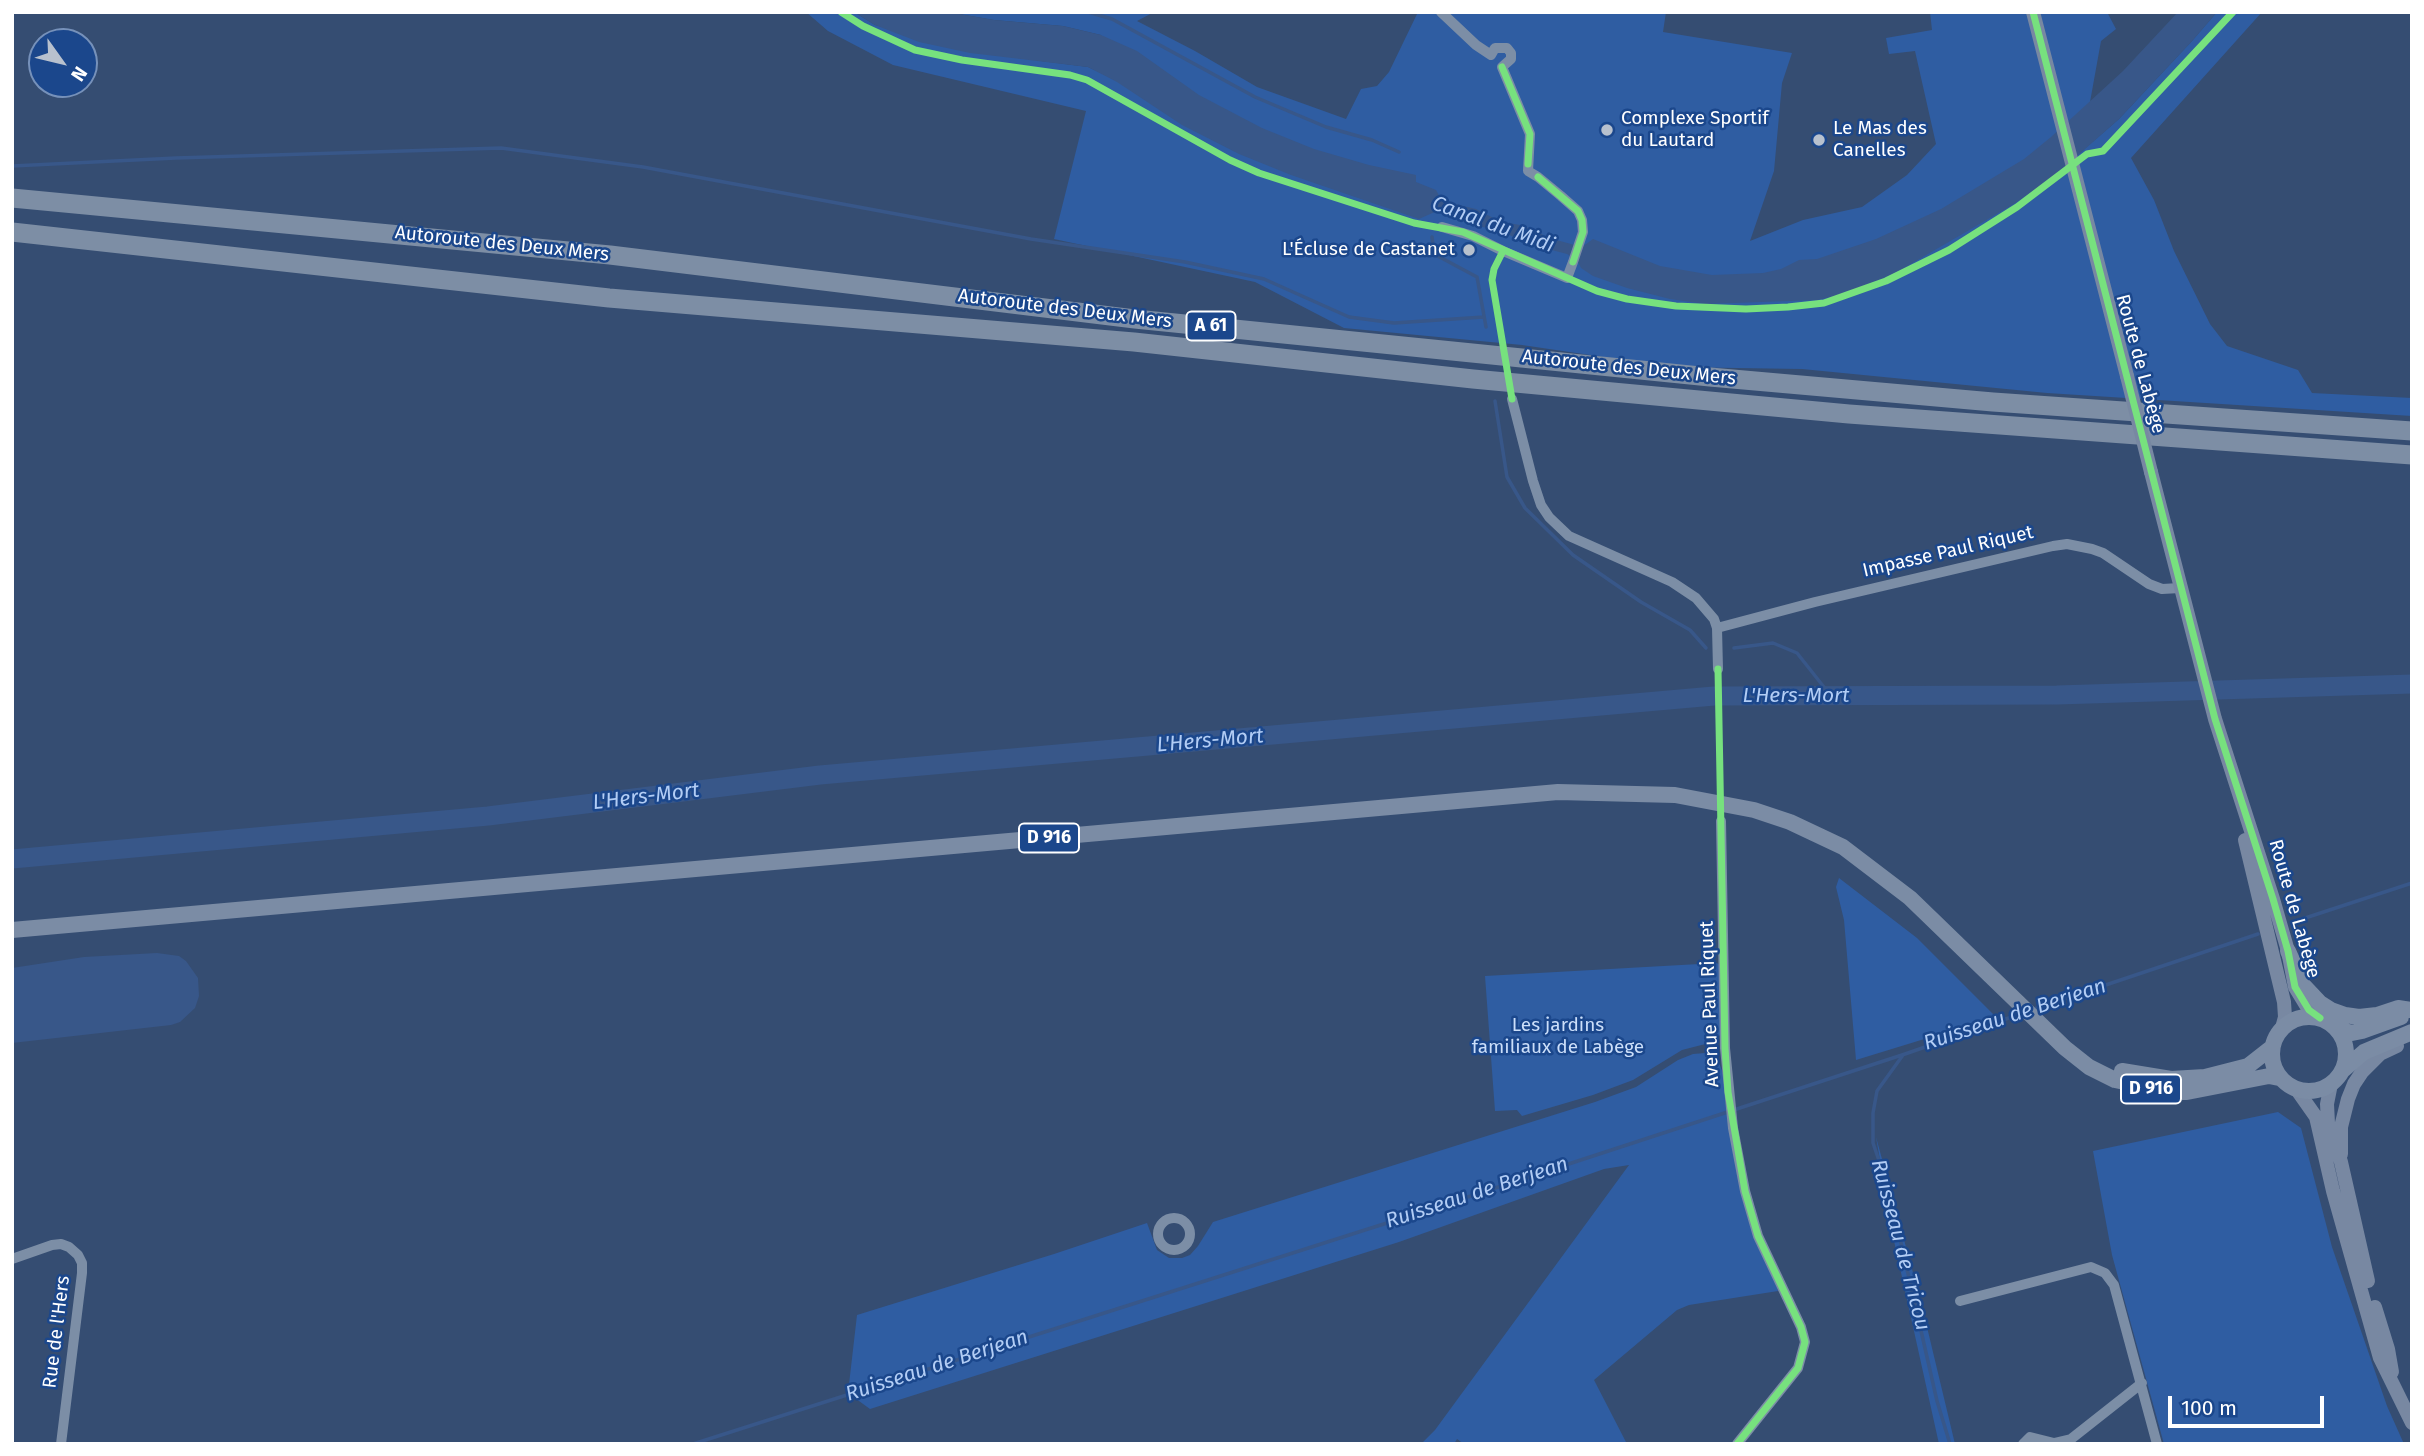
<!DOCTYPE html>
<meta charset="utf-8">
<style>
body{margin:0}
#map{position:relative;width:2424px;height:1456px;overflow:hidden;background:#354d72;font-family:"Fira Sans",sans-serif}
canvas{display:block}
.frame{position:absolute;inset:0;border:14px solid #fff;pointer-events:none}
.north{position:absolute;left:28px;top:28px;width:70px;height:70px;box-sizing:border-box;background:#1b478c;border:2px solid #7691ba;border-radius:50%;rotate:124deg;font-size:19px;font-weight:700;line-height:28px;text-align:center;color:#fff}
.north::after{content:'';display:block;margin:auto;width:24px;height:32px;background:#b8c1ce;clip-path:polygon(50% 0,100% 100%,50% 72%,0 100%)}
.scale{position:absolute;left:2168px;top:1396px;width:156px;height:32px;box-sizing:border-box;border:4px solid #fff;border-top:0;padding-left:9px;font-size:21px;line-height:24px;white-space:nowrap;color:#fff;-webkit-text-stroke:5px #1b478c;paint-order:stroke}
</style>
<div id="map">
<canvas width="2424" height="1456"></canvas>
<div class="frame"></div>
<div class="north">N</div>
<div class="scale">100 m</div>
</div>
<script>
const ctx = document.querySelector('canvas').getContext('2d');
ctx.lineJoin = 'round';
function paint(path, color) {
  ctx.fillStyle = color;
  ctx.fill(path, 'evenodd');
}
function poly(rows) {
  const path = new Path2D();
  for (const r of rows) {
    if (r.length === 3) {
      path.moveTo(r[0] + r[2], r[1]);
      path.arc(r[0], r[1], r[2], 0, 2 * Math.PI);
      continue;
    }
    path.moveTo(r[0], r[1]);
    for (let i = 2; i < r.length; i += 2) path.lineTo(r[i], r[i + 1]);
  }
  return path;
}
function stroke(path, color, width, dash) {
  ctx.strokeStyle = color;
  ctx.lineWidth = width;
  ctx.lineCap = dash ? 'butt' : 'round';
  ctx.setLineDash(dash || []);
  ctx.stroke(path);
}
function drawText(font, color, halo, rows, align = 'center') {
  ctx.font = font + ' "Fira Sans",sans-serif';
  ctx.lineWidth = 5;
  ctx.setLineDash([]);
  ctx.textBaseline = 'middle';
  ctx.strokeStyle = halo;
  ctx.fillStyle = color;
  for (const [text, x, y, turn = 0] of rows) {
    ctx.save();
    ctx.translate(x, y);
    ctx.rotate((+turn || 0) * Math.PI / 180);
    ctx.textAlign = isNaN(turn) ? turn : align;
    if (halo) ctx.strokeText(text, 0, 0);
    ctx.fillText(text, 0, 0);
    ctx.restore();
  }
}
paint(poly([
 [806,12,854,12,875,25,1041,61,1088,67,1105,75,1101,35,1063,26,994,20,948,12,1154,12,1137,21,1195,51,1257,87,1346,119,1361,89,1377,86,1389,72,1418,12,1666,12,1663,32,1792,53,1782,83,1774,171,1750,241,1803,220,1862,207,1907,175,1936,144,1915,51,1889,54,1886,38,1932,30,1930,12,2107,12,2116,29,2101,41,2081,152,2119,119,2192,41,2217,12,2262,12,2131,158,2154,200,2174,251,2210,324,2227,346,2298,370,2312,393,2412,398,2412,416,2047,393,1802,369,1671,367,1522,345,1344,328,1255,282,1054,239,1086,111,893,65,828,31],
 [1839,878,1917,938,1996,1017,1856,1060,1844,920,1836,887],
 [1717,963,1723,968,1721,1034,1713,1042,1682,1050,1633,1080,1593,1095,1522,1116,1517,1110,1495,1111,1485,976],
 [1705,1053,1719,1063,1723,1073,1726,1106,1778,1291,1689,1305,1677,1310,1594,1380,1627,1444,1464,1444,1457,1439,1454,1444,1421,1444,1435,1430,1629,1165,1604,1169,1399,1242,870,1409,848,1393,857,1315,1054,1254,1147,1223,1157,1250,1169,1258,1182,1258,1190,1255,1198,1246,1213,1222,1595,1102,1636,1087,1678,1060,1693,1054],
 [2278,1112,2301,1128,2332,1247,2387,1406,2404,1444,2164,1444,2112,1255,2093,1151],
 [1876,1137,1921,1302,1955,1444,1939,1444,1894,1241]
]), '#2f5da2');
paint(poly([
 [854,12,948,12,994,20,1063,26,1101,35,1137,51,1199,95,1262,128,1314,149,1369,165,1416,175,1416,182,1436,190,1442,201,1476,209,1501,222,1498,225,1499,230,1502,222,1520,225,1532,229,1549,238,1582,247,1593,239,1660,266,1712,275,1763,273,1781,269,1799,260,1817,259,1876,239,1941,209,2024,159,2051,137,2123,71,2178,12,2217,12,2192,41,2119,119,2052,178,2014,204,1897,272,1851,292,1818,300,1705,304,1670,299,1627,288,1593,276,1581,268,1577,260,1567,254,1525,243,1500,230,1471,225,1439,210,1419,219,1291,175,1239,154,1182,125,1117,82,1088,67,970,53,919,42,875,25],
 [157,953,179,956,186,961,198,978,199,996,195,1008,180,1022,171,1025,12,1043,12,968,84,957]
]), '#385789');
stroke(poly([
 [1088,12,1112,19,1255,97,1326,127,1372,140,1399,152],
 [12,166,176,158,501,148,643,167,1031,239,1185,262,1264,279,1349,317,1394,323,1484,317],
 [1432,237,1434,254,1477,277,1486,327],
 [1495,401,1507,477,1525,508,1573,555,1641,602,1690,630,1706,648],
 [1734,648,1773,643,1797,653,1831,696],
 [2293,922,2412,883],
 [2034,1009,2258,934],
 [1903,1055,1877,1091,1873,1113,1873,1143,1889,1190,1937,1401,1950,1444],
 [693,1444,1434,1208,1905,1054,2023,1013]
]), '#385789', 3.5);
stroke(poly([
 [12,859,488,816,820,775,1714,696,2057,695,2412,684]
]), '#385789', 19);
stroke(poly([
 [1441,12,1476,45,1491,55],
 [1491,55,1495,48,1507,48,1511,53,1511,59,1502,67],
 [1442,227,1473,236,1503,251,1567,278,1573,262,1583,232,1582,220,1578,211,1561,196,1538,177,1528,171,1530,134,1502,67],
 [1512,399,1533,481,1541,505,1549,517,1569,536,1672,582,1696,598,1714,619,1717,628,1718,669],
 [1717,628,1815,602,2053,546,2067,544,2092,549,2103,553,2149,584,2162,589,2180,588],
 [1721,821,1725,1048,1733,1128,1745,1191,1758,1236,1801,1327,1805,1342,1798,1368,1737,1444],
 [1174,1234,16],
 [12,1259,52,1245,61,1244,69,1247,78,1255,82,1263,82,1273,61,1444],
 [1960,1301,2091,1267,2105,1273,2114,1285,2157,1444],
 [2023,1444,2030,1437,2054,1443,2071,1439,2142,1383]
]), '#7c8ea6', 10);
stroke(poly([
 [2033,12,2127,376],
 [2151,472,2215,719,2273,899,2288,951,2295,987,2309,1010,2320,1018],
 [2245,840,2284,1002,2285,1017,2282,1028],
 [2331,1084,2327,1104,2328,1123,2341,1162,2368,1281],
 [2297,1090,2316,1117,2333,1191,2380,1358,2412,1423],
 [2341,1154,2341,1127,2348,1099,2354,1084,2362,1072,2380,1054,2397,1046],
 [2375,1307,2388,1349,2392,1372]
]), '#7888a2', 14);
stroke(poly([
 [12,930,1558,792,1675,795,1754,810,1790,822,1843,847,1910,898,2065,1048,2089,1067,2115,1080,2171,1092,2187,1092,2269,1076,2279,1078],
 [2288,951,2303,985,2320,1003,2331,1010,2345,1015,2359,1017,2377,1015,2398,1008,2411,1010],
 [2309,1054,37],
 [2337,1029,2352,1033,2362,1031,2401,1017],
 [2122,1071,2171,1079,2205,1077,2248,1066,2271,1048],
 [2342,1071,2364,1052,2412,1032]
]), '#7b8ca5', 16);
stroke(poly([
 [12,198,610,255,1135,319,1710,377,1993,402,2412,431],
 [12,232,609,298,1134,342,1473,379,1849,414,2412,455]
]), '#7d8ea5', 19);
stroke(poly([
 [2127,376,2151,472]
]), '#7888a2', 14);
stroke(poly([
 [841,12,863,26,915,50,962,60,1070,75,1087,80,1230,160,1259,173,1414,223,1463,232,1597,291,1627,299,1676,306,1746,309,1788,307,1824,303,1886,281,1949,250,2017,207,2087,154,2103,151,2233,12],
 [2033,12,2215,719,2273,899,2288,951,2295,987,2309,1010,2320,1018],
 [1502,67,1530,134,1528,164],
 [1538,177,1578,211,1582,220,1583,232,1573,262],
 [1503,251,1494,269,1492,280,1512,399],
 [1718,669,1725,1048,1728,1092,1745,1191,1758,1236,1801,1327,1805,1342,1798,1368,1737,1444]
]), '#77e17e', 7);
for (const [x, y, r, color] of [
 [1607,130,7,"#b8c1ce"],
 [1819,140,7,"#b8c1ce"],
 [1469,250,7,"#b8c1ce"]
]) {
  const dot = new Path2D();
  dot.arc(x, y, r, 0, 2 * Math.PI);
  ctx.fillStyle = color;
  ctx.fill(dot);
  stroke(dot, '#1b478c', 2.5);
}
for (const [x, y, w] of [
 [1211,326,49],
 [1049,838,60],
 [2151,1089,60]
]) {
  const box = new Path2D();
  box.roundRect(x - w / 2, y - 14.5, w, 29, 5);
  ctx.fillStyle = '#1b478c';
  ctx.fill(box);
  stroke(box, '#fff', 2);
}
drawText('bold 18px', '#fff', null, [
 ["A 61",1211,326],
 ["D 916",1049,838],
 ["D 916",2151,1089]
]);
drawText('19px', '#fff', '#1b478c', [
 ["Complexe Sportif",1621,119],
 ["du Lautard",1621,141],
 ["Le Mas des",1833,129],
 ["Canelles",1833,151],
 ["L'Écluse de Castanet",1455,250,"right"]
], 'left');
drawText('19px', '#fff', '#1b478c', [
 ["Autoroute des Deux Mers",502,244,6],
 ["Autoroute des Deux Mers",1065,309,7],
 ["Route de Labège",2140,364,75],
 ["Autoroute des Deux Mers",1629,368,6],
 ["Impasse Paul Riquet",1948,552,-13],
 ["Route de Labège",2294,909,74],
 ["Avenue Paul Riquet",1710,1004,-92],
 ["Rue de l'Hers",57,1332,-83]
]);
drawText('19px', '#ccdffa', '#1b478c', [
 ["Les jardins",1558,1026],
 ["familiaux de Labège",1558,1048]
]);
drawText('italic 21px', '#b2cdf5', '#1b478c', [
 ["Canal du Midi",1493,225,20],
 ["L'Hers-Mort",1796,696],
 ["L'Hers-Mort",1210,741,-5],
 ["L'Hers-Mort",646,797,-7],
 ["Ruisseau de Berjean",2015,1015,-18],
 ["Ruisseau de Berjean",1477,1193,-18],
 ["Ruisseau de Tricou",1900,1245,75],
 ["Ruisseau de Berjean",937,1366,-18]
]);
</script>
